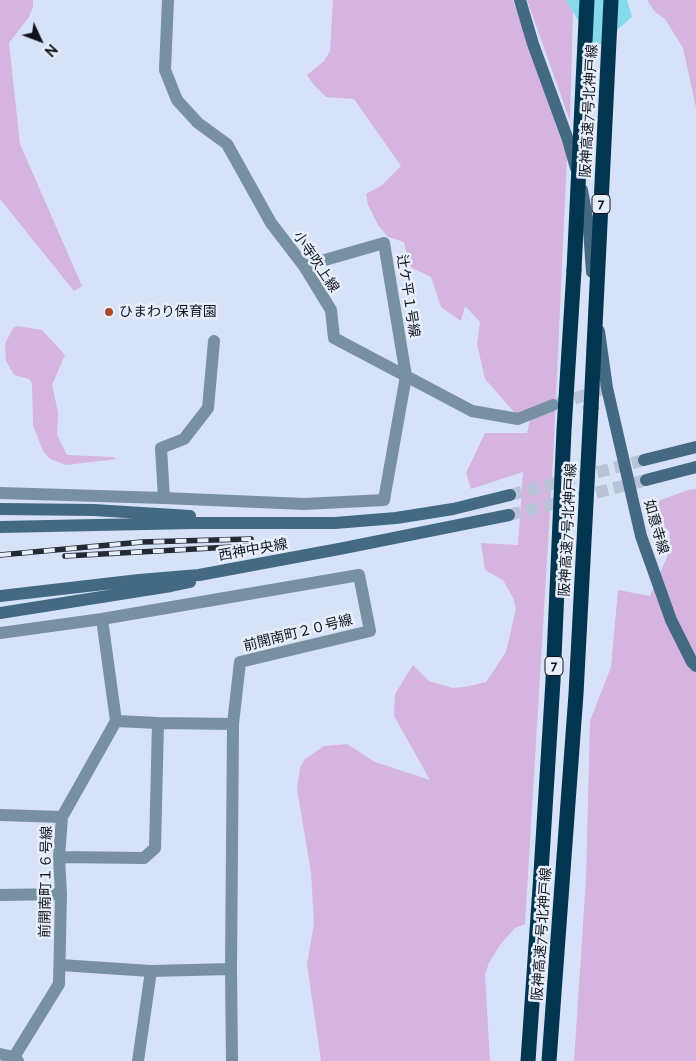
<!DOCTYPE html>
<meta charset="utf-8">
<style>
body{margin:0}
#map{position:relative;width:696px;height:1061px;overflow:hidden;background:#d7e2f8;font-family:Raleway,sans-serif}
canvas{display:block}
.north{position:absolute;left:15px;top:15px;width:50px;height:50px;-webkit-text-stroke:4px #e8effc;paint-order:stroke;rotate:133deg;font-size:14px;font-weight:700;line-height:20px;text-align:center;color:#10131b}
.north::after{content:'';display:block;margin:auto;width:18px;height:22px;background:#10131b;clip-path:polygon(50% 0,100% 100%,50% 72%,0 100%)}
</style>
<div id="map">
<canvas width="696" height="1061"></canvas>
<div class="north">N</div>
</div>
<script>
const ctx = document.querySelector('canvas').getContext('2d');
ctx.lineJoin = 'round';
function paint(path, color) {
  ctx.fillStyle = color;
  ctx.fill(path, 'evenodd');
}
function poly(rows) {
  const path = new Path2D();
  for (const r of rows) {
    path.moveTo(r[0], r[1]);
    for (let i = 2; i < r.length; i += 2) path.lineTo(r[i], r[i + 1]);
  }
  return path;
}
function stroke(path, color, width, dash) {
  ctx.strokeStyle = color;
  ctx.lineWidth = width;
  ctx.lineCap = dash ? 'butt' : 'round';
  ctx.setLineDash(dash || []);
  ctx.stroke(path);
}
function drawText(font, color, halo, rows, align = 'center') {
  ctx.font = font + ' Raleway,"Noto Sans JP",sans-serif';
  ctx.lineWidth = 5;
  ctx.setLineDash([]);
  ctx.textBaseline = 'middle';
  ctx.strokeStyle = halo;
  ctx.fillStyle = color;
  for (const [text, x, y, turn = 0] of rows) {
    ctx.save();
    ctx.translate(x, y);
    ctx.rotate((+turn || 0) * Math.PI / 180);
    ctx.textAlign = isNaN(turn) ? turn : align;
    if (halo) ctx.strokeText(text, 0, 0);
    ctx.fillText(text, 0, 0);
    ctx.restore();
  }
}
paint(poly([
 [0,0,33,0,33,7,29,17,9,43,20,144,82,286,74,291,0,199],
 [333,0,513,0,567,157,553,461,525,924,515,928,500,945,489,963,485,974,490,1061,321,1061,307,964,314,924,311,872,297,789,300,768,305,759,324,746,347,744,375,762,430,780,394,716,395,694,413,665,429,681,453,688,465,687,486,682,506,652,516,609,513,598,503,580,485,570,481,543,518,545,523,472,471,489,466,473,485,433,527,433,530,420,514,412,485,379,477,344,480,322,465,306,461,321,441,307,431,277,412,268,409,264,404,242,388,237,378,225,368,205,366,194,381,186,401,166,354,99,326,97,314,85,307,75,324,61,330,51],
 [527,0,566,0,573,12,570,121],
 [647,0,696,0,696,108,683,48,665,19,655,12],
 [18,326,42,330,65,355,52,385,58,412,57,435,67,455,112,457,117,459,66,465,50,459,43,451,33,425,32,383,29,379,14,375,6,361,5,344,13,328],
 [696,489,696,1061,574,1061,586,879,590,721,611,667,618,590,650,596,667,557,670,532,661,526,649,508,658,501,688,490]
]), '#d6b4e0');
paint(poly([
 [566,0,627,0,632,17,595,49]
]), '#84d9ea');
stroke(poly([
 [557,404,607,388]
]), '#b9c3d7', 12, [12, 6]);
stroke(poly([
 [510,495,644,460],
 [509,515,646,480]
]), '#b9c3d7', 12, [12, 6]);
stroke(poly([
 [168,0,165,70,177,100,198,123,227,144,271,223,304,266,331,310,334,338,472,411,518,419,553,405],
 [0,493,164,498,304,504,384,500,406,376,384,243,304,266],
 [164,498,161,448,184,439,208,408,214,341],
 [0,633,102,619,359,575,370,631,240,662,233,724,231,969,232,1061],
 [116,721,158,723,233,724],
 [0,815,62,817],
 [59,857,144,858,155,848,158,723],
 [0,895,61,894],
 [60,965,151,971,231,969],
 [0,1054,14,1057,18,1061],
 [14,1057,59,984,61,894,59,857,62,817,116,721,102,619],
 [138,1061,151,971]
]), '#7790a2', 12);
stroke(poly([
 [520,0,533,44,568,140,576,168],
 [582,190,589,229,592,272],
 [599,331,607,388,641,536,671,620,692,662,696,666],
 [644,460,696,447],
 [646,480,696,467],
 [0,509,94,510,190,516],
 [0,527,194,523,335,523,396,518,453,509,510,495],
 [0,596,139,580,199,575,339,549,509,515],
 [0,613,171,586,190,582]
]), '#446982', 12);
stroke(poly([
 [528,1061,541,873,553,681,564,430,574,270],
 [549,1061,576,694,591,408]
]), '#02354f', 15);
const rail = poly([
 [0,555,142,542,251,539],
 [65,556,250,546]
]);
stroke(rail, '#252932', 5.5);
stroke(rail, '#e8effc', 4, [11]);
stroke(poly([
 [574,270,587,0],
 [591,408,611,0]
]), '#02354f', 15);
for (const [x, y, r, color] of [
 [109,312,5,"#ae4724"]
]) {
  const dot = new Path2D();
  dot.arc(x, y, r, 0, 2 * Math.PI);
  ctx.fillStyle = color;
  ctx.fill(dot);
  stroke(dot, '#e8effc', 2);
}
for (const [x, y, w] of [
 [601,204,18],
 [554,666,18]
]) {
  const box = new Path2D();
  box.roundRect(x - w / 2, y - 9.5, w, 19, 4);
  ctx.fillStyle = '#e8effc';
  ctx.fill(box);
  stroke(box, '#10131b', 1);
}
drawText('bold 12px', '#10131b', null, [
 ["7",601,204],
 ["7",554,666]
]);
drawText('14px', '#10131b', '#e8effc', [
 ["阪神高速7号北神戸線",589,111,-87],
 ["小寺吹上線",316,262,56],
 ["辻ケ平１号線",408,296,81],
 ["如意寺線",656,527,74],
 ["阪神高速7号北神戸線",568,530,-87],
 ["西神中央線",253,550,-10],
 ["前開南町２０号線",298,633,-14],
 ["前開南町１６号線",46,882,-89],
 ["阪神高速7号北神戸線",542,934,-86]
]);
drawText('14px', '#10131b', '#e8effc', [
 ["ひまわり保育園",119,312]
], 'left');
</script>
